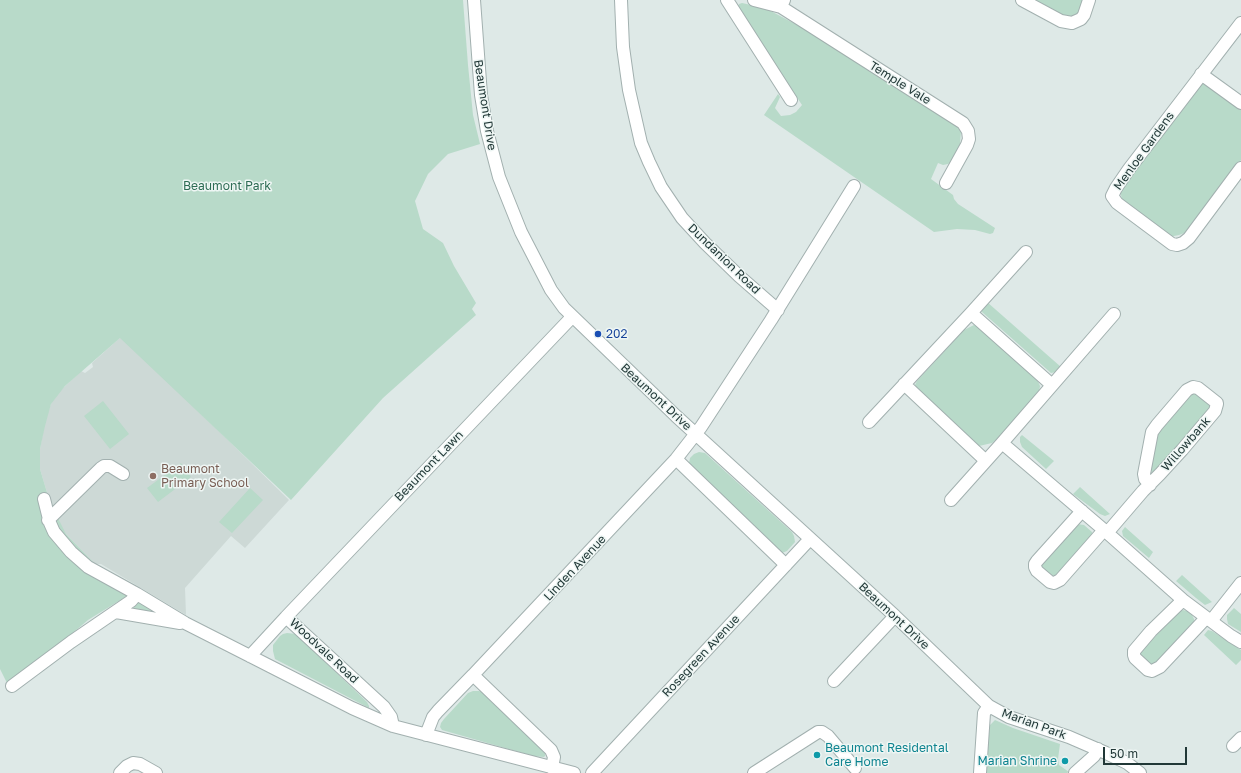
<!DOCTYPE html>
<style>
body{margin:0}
#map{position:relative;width:1241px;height:773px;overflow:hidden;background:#dee9e7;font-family:"Golos Text",sans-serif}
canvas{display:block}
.scale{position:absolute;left:1103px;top:747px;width:84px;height:18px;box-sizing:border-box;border:2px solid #213837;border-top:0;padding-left:5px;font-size:12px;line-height:14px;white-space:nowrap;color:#213837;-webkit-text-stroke:3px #eef6f4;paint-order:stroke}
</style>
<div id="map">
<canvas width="1241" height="773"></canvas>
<div class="scale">50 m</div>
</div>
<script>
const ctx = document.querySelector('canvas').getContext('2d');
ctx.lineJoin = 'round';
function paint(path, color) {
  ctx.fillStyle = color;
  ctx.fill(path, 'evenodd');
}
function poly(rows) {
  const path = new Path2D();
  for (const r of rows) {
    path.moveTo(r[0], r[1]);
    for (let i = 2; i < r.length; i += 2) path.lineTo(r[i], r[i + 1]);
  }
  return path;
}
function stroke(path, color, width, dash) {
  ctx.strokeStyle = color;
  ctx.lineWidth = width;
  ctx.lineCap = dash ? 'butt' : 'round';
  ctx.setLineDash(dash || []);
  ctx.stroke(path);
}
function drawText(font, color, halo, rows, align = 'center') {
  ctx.font = font + ' "Golos Text",sans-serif';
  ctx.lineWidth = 3;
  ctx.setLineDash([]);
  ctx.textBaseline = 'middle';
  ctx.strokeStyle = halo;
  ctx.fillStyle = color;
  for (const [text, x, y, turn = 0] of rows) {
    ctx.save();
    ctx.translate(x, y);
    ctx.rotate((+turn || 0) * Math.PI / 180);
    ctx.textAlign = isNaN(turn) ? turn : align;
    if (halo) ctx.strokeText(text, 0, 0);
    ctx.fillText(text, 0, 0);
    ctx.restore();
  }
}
paint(poly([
 [122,336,289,500,245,548,231,536,185,588,186,615,101,564,95,564,66,534,61,527,59,520,60,513,51,506,40,469,40,449,45,421,52,401,60,391,81,371,85,373,93,367,92,363]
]), '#cdd9d6');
paint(poly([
 [0,0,463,0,468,65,473,115,480,144,448,154,428,174,415,201,423,229,443,243,454,266,476,303,472,309,476,315,383,398,291,500,120,338,65,386,51,404,45,426,40,449,40,469,51,506,55,508,60,513,59,520,66,534,95,564,140,588,88,620,9,687,0,669],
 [1034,0,1083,0,1080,10,1078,14,1075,16,1068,17,1060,14],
 [742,3,765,8,799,26,956,125,961,131,960,144,951,162,948,164,943,165,938,163,931,179,953,195,954,199,958,204,995,228,993,233,990,234,975,230,957,229,934,232,764,115,778,94,780,97,775,108,781,116,790,115,796,112,802,105,741,13,738,7,739,4],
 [1202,82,1205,82,1241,109,1241,160,1187,232,1179,235,1169,237,1123,203,1120,191,1121,188],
 [987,302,1061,367,1056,372,1051,373,982,312,981,310],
 [974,325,978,327,1036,377,1040,386,1039,392,997,439,992,443,979,446,916,389,915,385,917,381,964,330],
 [1196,391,1210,402,1211,408,1154,473,1152,472,1151,471,1156,434,1192,392],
 [103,401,129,434,110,449,84,416],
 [1022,435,1054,461,1046,469,1022,447,1020,442,1020,437],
 [699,452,705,453,792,532,794,536,795,542,787,551,782,553,778,550,689,463,690,458,694,454],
 [181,463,191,477,158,502,147,488],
 [1080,487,1110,514,1105,516,1100,514,1073,494],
 [250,488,263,500,232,533,219,522],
 [1077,524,1084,525,1092,532,1093,535,1059,575,1055,576,1051,575,1040,566],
 [1125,527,1153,552,1149,558,1123,536,1122,531],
 [1182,575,1212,602,1205,605,1196,598,1176,581],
 [139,601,160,614,136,610,134,608,134,605],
 [1234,608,1241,614,1241,632,1228,624,1227,619,1227,615],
 [1183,610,1187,611,1192,615,1194,619,1194,623,1158,662,1151,665,1141,657,1141,651,1179,612],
 [1208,630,1212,631,1241,650,1241,660,1236,665,1204,635],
 [287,633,296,634,367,702,369,706,369,708,275,659,273,651,273,645,280,636,283,634],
 [473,691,479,691,485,693,545,753,545,756,544,757,533,756,442,730,440,727,441,723,444,719,468,693],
 [995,720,1013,728,1060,744,1058,759,1059,765,1069,772,1067,773,985,773,990,725]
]), '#b8dac9');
const minor = poly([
 [474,0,481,95,487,131,499,177,521,232,551,290,564,308,676,416,895,616,989,706,1009,717,1069,737,1106,753,1127,763,1140,773],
 [621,0,623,47,629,90,641,143,649,162,661,187,682,218,705,243,739,276,778,310],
 [727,0,791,100],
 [754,0,781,7,784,0],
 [1022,0,1061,21,1072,23,1081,19,1084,15,1089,0],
 [781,7,963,123,968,131,969,139,967,145,946,183],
 [1241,23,1129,169,1116,188,1112,196,1117,203,1172,244,1177,245,1183,243,1189,238,1241,168],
 [1201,74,1241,103],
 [971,313,1052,385],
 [904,384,986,461],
 [869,422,971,313,1026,252],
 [1002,443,1104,530,1183,600,1231,636,1241,642],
 [676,459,786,565],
 [44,499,50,523,54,532,71,552,88,567,137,594],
 [951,500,1002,443,1114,314],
 [1082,511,1037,561,1035,564,1035,567,1037,571,1050,582,1054,583,1060,580,1104,530],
 [48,520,101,468,104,466,110,466,123,474],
 [1107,533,1143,491,1160,474,1182,450,1215,411,1217,404,1217,403,1198,388,1193,387,1187,390,1157,425,1152,432,1144,474,1145,479,1150,485],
 [1183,600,1151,631,1134,651,1134,655,1135,658,1148,670,1152,671,1160,667,1206,618],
 [116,612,180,623],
 [286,617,572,317],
 [1211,621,1241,583],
 [250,656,286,617,384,707,391,717,393,726],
 [473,675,676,459,701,427,771,320,854,186],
 [834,681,895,616],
 [12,686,71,642,131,601,137,594,185,623,250,656,352,708,393,726,574,773],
 [426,735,433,717,438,711,473,675,551,750,554,757,552,768],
 [1233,746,1241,738],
 [120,773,127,766,133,763,140,764,156,773],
 [592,773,810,539],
 [754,773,818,732,822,732,828,736,855,768],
 [980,773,984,713,989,706],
 [1075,773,1094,756,1098,749]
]);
stroke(minor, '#a2b0af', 14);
stroke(minor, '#fff', 12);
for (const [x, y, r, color] of [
 [598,334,4,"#1a4fb4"],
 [153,476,4,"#8d6e63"],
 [817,755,4,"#0f9aa8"],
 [1065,761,4,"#0f9aa8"]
]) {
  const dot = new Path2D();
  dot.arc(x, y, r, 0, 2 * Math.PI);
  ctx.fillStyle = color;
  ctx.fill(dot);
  stroke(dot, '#eef6f4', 1.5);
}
drawText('12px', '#213837', '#eef6f4', [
 ["Temple Vale",900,83,32],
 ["Beaumont Drive",485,105,81],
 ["Menloe Gardens",1144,151,-54],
 ["Dundanion Road",724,259,44],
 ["Beaumont Drive",656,397,43],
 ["Willowbank",1186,444,-49],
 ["Beaumont Lawn",429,466,-46],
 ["Linden Avenue",575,568,-47],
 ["Beaumont Drive",894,616,43],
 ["Woodvale Road",324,651,43],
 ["Rosegreen Avenue",701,656,-47],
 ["Marian Park",1034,724,20]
]);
drawText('12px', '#2d6c54', '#eef6f4', [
 ["Beaumont Park",227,186]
]);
drawText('12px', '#164399', '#eef6f4', [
 ["202",606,334]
], 'left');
drawText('12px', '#785e54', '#eef6f4', [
 ["Beaumont",161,469],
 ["Primary School",161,483]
], 'left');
drawText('12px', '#0d838f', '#eef6f4', [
 ["Beaumont Residental",825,748],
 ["Care Home",825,762],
 ["Marian Shrine",1057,761,"right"]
], 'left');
</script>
